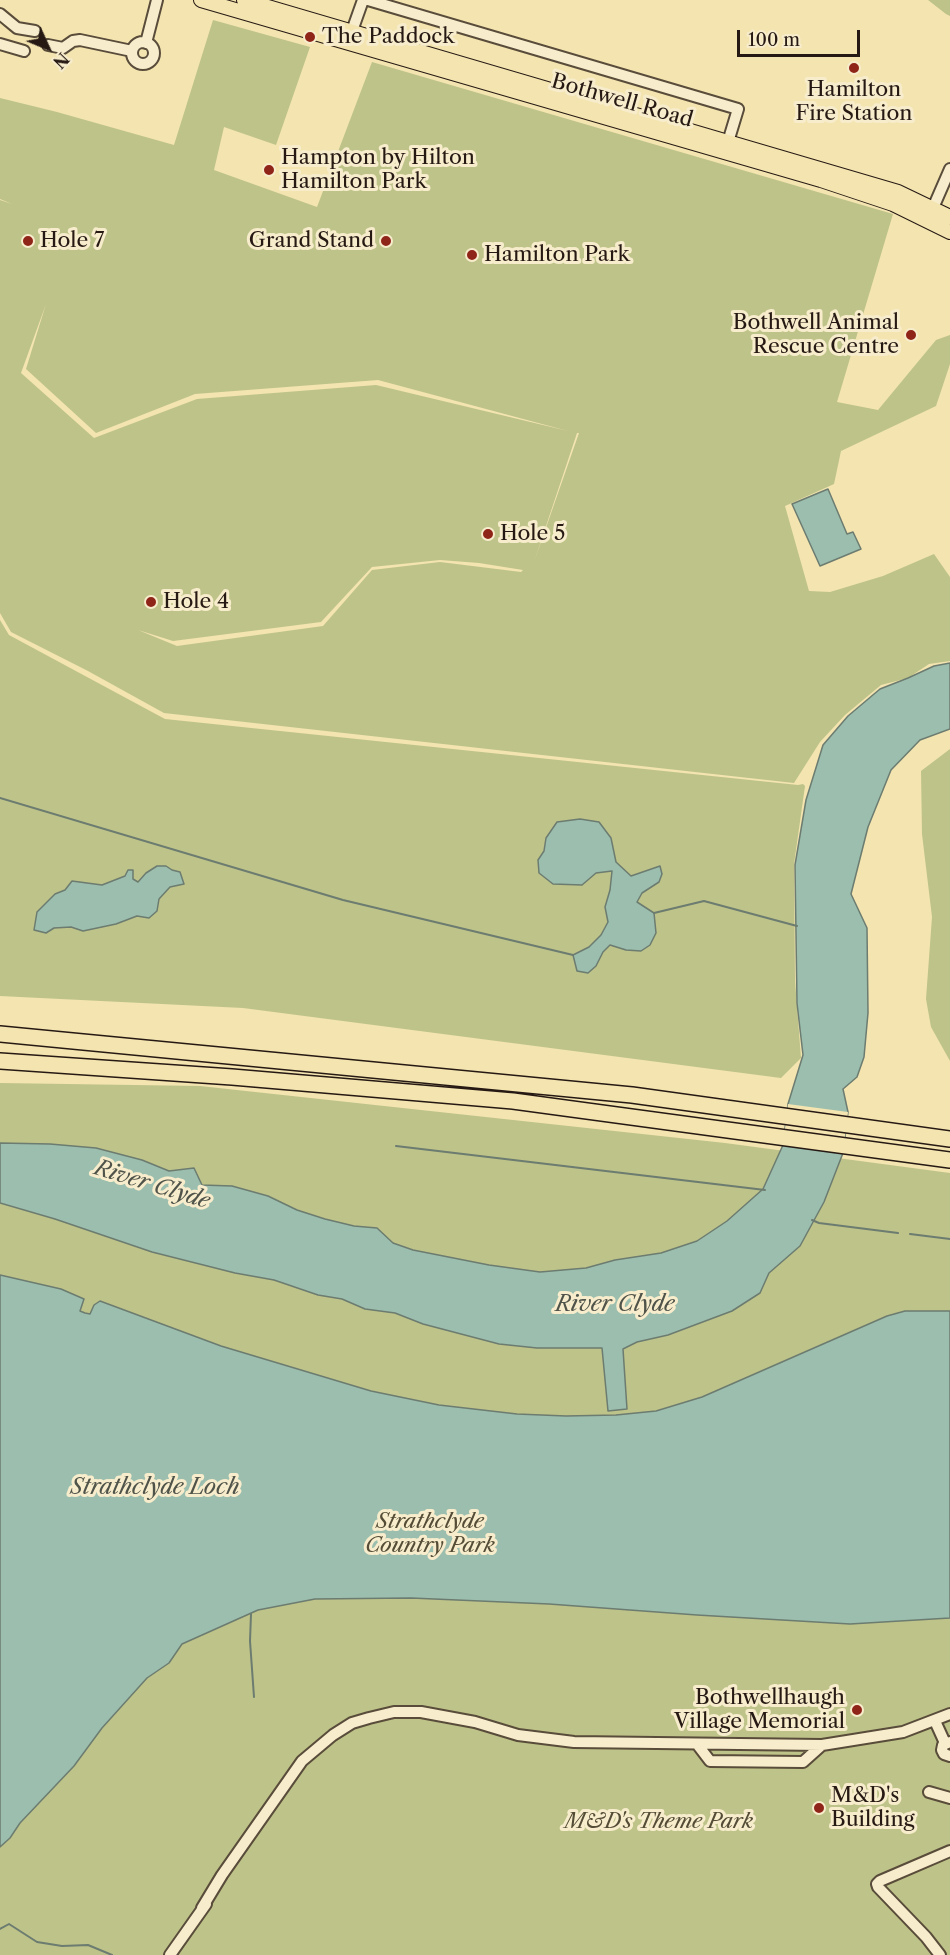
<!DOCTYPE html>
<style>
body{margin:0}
#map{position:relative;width:950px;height:1955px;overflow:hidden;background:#f3e4b0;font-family:"Libre Caslon Text",serif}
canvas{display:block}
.north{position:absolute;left:18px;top:18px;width:60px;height:60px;-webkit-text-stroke:4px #f7edcc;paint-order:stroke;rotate:134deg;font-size:16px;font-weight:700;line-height:24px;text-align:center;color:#261913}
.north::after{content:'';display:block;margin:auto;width:21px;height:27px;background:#261913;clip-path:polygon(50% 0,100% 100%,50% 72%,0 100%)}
.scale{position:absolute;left:737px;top:30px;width:123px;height:27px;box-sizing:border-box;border:3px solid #261913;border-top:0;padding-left:8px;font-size:18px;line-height:21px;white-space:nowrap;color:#261913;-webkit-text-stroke:4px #f7edcc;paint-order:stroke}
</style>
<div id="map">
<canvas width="950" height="1955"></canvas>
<div class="north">N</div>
<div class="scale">100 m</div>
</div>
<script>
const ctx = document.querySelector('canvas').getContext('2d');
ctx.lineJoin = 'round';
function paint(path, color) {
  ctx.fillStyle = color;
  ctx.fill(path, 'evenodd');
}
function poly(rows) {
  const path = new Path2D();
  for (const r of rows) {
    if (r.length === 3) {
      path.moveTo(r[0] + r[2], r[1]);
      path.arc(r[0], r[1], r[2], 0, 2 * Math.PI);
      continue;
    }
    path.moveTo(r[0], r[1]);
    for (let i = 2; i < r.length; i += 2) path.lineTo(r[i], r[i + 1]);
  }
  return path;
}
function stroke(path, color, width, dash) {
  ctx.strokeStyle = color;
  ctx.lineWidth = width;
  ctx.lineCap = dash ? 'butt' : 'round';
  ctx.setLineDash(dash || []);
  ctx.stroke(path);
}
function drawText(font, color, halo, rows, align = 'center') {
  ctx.font = font + ' "Libre Caslon Text",serif';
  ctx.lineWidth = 6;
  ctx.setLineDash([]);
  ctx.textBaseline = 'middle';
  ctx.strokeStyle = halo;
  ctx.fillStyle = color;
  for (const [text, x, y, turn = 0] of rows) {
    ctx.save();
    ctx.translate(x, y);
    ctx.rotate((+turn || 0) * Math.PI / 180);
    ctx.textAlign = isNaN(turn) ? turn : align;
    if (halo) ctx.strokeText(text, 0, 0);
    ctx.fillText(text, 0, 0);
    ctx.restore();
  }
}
paint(poly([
 [928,0,950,0,950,16,946,14],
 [213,20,310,47,276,145,224,127,214,170,317,207,372,62,893,214,837,402,878,410,936,340,950,335,950,364,936,406,841,451,834,484,785,506,809,591,830,592,883,576,934,554,950,577,950,661,929,664,908,678,881,685,845,715,820,742,794,783,164,713,88,671,11,632,0,613,0,200,12,204,0,199,0,98,57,112,174,145],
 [46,304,26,369,96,433,195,394,378,380,568,431,376,385,197,399,94,438,21,373],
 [577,433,579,433,534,562],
 [440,560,479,563,523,570,521,572,440,562,372,570,323,626,177,646,138,630,173,641,321,622,372,567],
 [0,620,9,635,165,719,798,785,803,784,805,786,794,864,795,981,801,1058,781,1078,243,1008,0,996],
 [950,749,950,1061,931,1027,926,999,932,917,922,834,921,771],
 [0,1083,200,1086,725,1143,950,1173,950,1955,0,1955]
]), '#bec389');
const water = poly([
 [828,489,847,534,853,532,861,549,820,566,792,504,828,489],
 [950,663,950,729,920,740,891,770,868,827,851,894,867,928,868,1013,864,1057,857,1077,843,1089,848,1112,843,1153,824,1202,800,1246,769,1273,760,1293,732,1311,668,1335,637,1342,623,1349,627,1409,608,1411,602,1348,537,1348,499,1344,423,1324,395,1313,365,1309,342,1299,318,1295,274,1280,235,1273,152,1252,55,1219,0,1203,0,1143,50,1144,96,1148,142,1160,169,1171,194,1168,202,1185,232,1186,268,1196,297,1210,325,1219,354,1226,377,1228,393,1243,413,1250,489,1265,540,1272,586,1268,615,1260,661,1253,697,1241,727,1221,763,1189,783,1145,788,1104,803,1055,797,1003,795,865,806,800,823,745,848,716,880,689,908,678,934,666,950,663],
 [580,819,599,822,611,838,616,862,631,876,660,866,662,874,659,882,642,893,637,902,654,913,656,933,650,945,641,951,626,950,610,945,603,952,596,966,588,973,577,971,573,955,589,947,601,935,608,922,605,907,610,890,612,871,596,873,582,885,553,884,539,873,538,860,544,851,546,838,557,822,580,819],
 [157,866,166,866,172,870,180,872,184,884,170,887,159,899,157,911,149,918,137,916,116,924,83,931,71,927,54,928,46,933,34,930,37,912,55,894,65,890,72,881,102,885,125,876,128,870,133,870,133,879,138,882,146,873,157,866],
 [0,1275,61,1289,84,1299,80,1311,85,1313,90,1314,94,1305,100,1301,221,1346,371,1391,439,1405,517,1414,566,1416,616,1415,656,1411,702,1397,887,1316,905,1311,950,1311,950,1618,850,1624,697,1615,549,1604,411,1598,315,1599,258,1610,182,1644,169,1663,147,1678,102,1728,74,1766,20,1823,10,1838,0,1847,0,1275]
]);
paint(water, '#9bbeae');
stroke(water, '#6c7c70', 1.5);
paint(poly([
 [788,1104,848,1112,843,1153,783,1145]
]), '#f3e4b0');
stroke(poly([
 [0,798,343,900,573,955],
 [654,913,704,901,797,926],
 [396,1146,765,1190],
 [812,1220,819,1223,898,1233],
 [910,1234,950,1239],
 [251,1614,250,1641,254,1697],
 [0,1929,9,1924,37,1942,62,1946,88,1945,112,1955]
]), '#6c7c70', 2);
const minor = poly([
 [368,0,738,109,728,142],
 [0,14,17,28,35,31],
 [352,31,363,0],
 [143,53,11],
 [146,43,157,0],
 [0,44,24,51],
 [48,45,63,48,73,41,80,40,132,51],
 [933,208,950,169],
 [935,1721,945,1743],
 [950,1742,943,1745,942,1750,944,1754,950,1756],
 [697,1744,710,1761,803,1762,822,1745],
 [929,1792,950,1798],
 [202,1908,222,1875,302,1761,333,1735,352,1723,369,1718,394,1712,421,1712,475,1722,518,1735,574,1742,822,1745,903,1732,950,1714],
 [170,1955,206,1904],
 [940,1955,926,1937,878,1887,877,1884,880,1881,950,1851]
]);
const major = poly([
 [201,0,821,180,893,204,950,232],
 [244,0,898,192,950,217]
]);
const highway = poly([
 [0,1034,632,1095,950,1139],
 [0,1061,232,1077,513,1101,950,1160]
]);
stroke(minor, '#594c3a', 14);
stroke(major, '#261913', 16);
stroke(highway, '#261913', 18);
stroke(minor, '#f7edcc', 10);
stroke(major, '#f3e4b0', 14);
stroke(highway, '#f3e4b0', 15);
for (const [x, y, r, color] of [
 [310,37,6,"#8f2418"],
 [854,68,6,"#8f2418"],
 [269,170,6,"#8f2418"],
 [28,241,6,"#8f2418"],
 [386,241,6,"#8f2418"],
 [472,255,6,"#8f2418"],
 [911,335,6,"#8f2418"],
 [488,534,6,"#8f2418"],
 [151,602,6,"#8f2418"],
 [857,1710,6,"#8f2418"],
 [819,1808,6,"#8f2418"]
]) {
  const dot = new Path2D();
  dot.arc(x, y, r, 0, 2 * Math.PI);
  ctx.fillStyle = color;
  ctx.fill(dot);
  stroke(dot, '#f7edcc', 2);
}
drawText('21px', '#261913', '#f7edcc', [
 ["The Paddock",322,37],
 ["Hamilton",854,90,"center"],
 ["Fire Station",854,114,"center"],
 ["Hampton by Hilton",281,158],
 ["Hamilton Park",281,182],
 ["Hole 7",40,241],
 ["Grand Stand",374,241,"right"],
 ["Hamilton Park",484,255],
 ["Bothwell Animal",899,323,"right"],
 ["Rescue Centre",899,347,"right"],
 ["Hole 5",500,534],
 ["Hole 4",163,602],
 ["Bothwellhaugh",845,1698,"right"],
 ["Village Memorial",845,1722,"right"],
 ["M&D's",831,1796],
 ["Building",831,1820]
], 'left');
drawText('21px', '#261913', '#f7edcc', [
 ["Bothwell Road",622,101,16]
]);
drawText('italic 21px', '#544c36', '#f7edcc', [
 ["Strathclyde",430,1522],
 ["Country Park",430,1546],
 ["M&D's Theme Park",659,1822]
]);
drawText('italic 22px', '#4f5349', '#f7edcc', [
 ["River Clyde",152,1185,17],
 ["River Clyde",615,1305],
 ["Strathclyde Loch",155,1488]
]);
</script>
